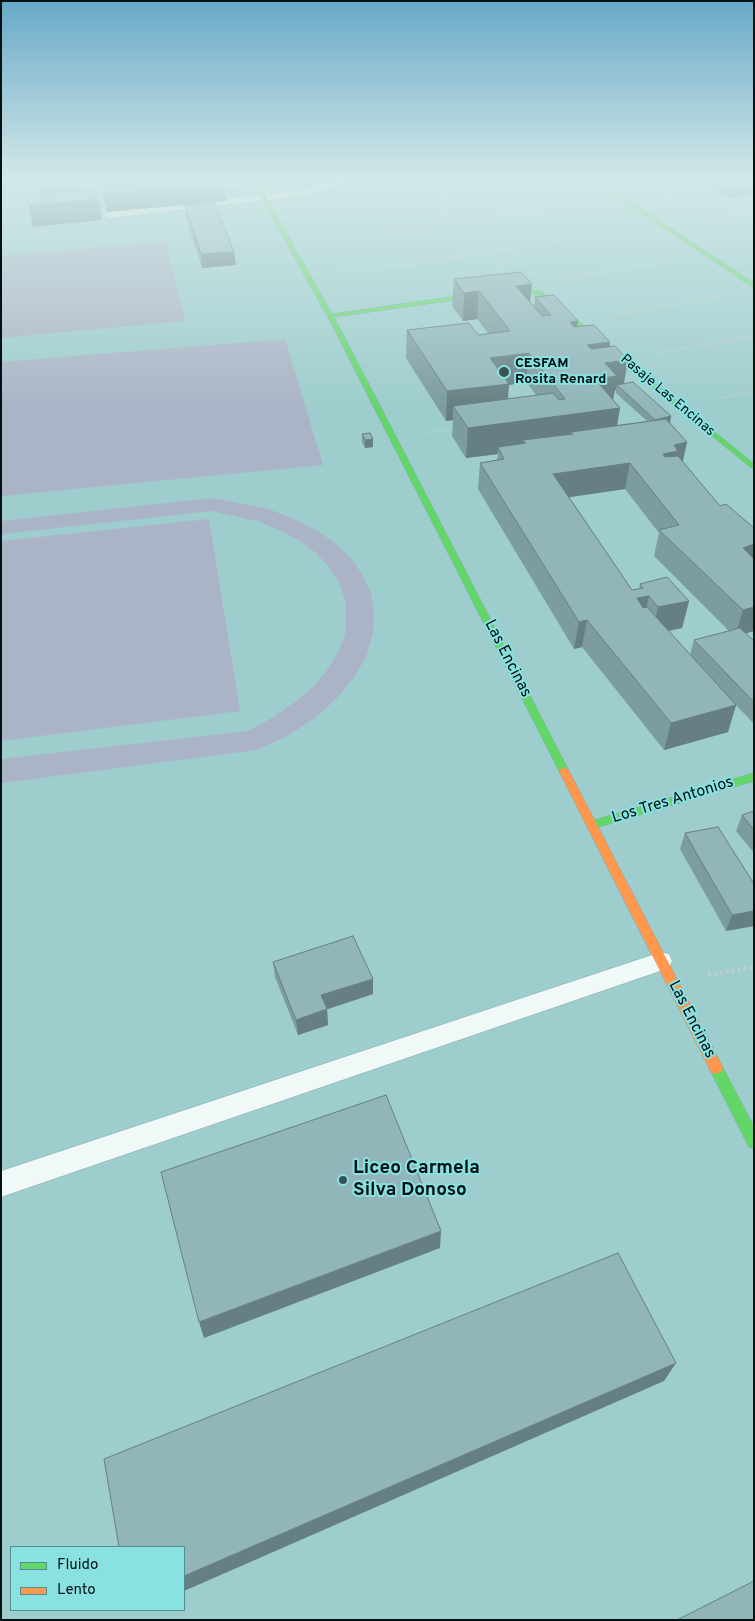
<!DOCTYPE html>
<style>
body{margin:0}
#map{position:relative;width:755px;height:1621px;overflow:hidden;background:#9ecdcd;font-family:Overpass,sans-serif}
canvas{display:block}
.frame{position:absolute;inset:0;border:2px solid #001212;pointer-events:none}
.legend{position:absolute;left:10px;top:1546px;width:175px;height:65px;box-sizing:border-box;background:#8ae1e1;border:1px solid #538e8e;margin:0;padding:6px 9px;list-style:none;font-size:15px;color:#001212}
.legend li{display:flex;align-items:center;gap:10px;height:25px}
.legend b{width:25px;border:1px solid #538e8e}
</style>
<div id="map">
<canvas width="755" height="1621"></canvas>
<div class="frame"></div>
<ul class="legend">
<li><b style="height:6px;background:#63d668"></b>Fluido</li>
<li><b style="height:6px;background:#ff974d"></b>Lento</li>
</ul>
</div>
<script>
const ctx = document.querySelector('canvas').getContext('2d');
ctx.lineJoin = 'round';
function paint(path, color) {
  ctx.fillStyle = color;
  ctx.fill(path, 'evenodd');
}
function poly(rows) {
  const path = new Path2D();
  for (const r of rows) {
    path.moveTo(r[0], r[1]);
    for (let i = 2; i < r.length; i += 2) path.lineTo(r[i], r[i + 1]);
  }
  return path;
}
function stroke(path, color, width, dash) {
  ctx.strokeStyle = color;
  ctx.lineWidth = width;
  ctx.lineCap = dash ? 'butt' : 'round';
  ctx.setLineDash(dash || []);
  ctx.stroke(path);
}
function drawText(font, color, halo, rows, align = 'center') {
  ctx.font = font + ' Overpass,sans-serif';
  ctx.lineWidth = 4;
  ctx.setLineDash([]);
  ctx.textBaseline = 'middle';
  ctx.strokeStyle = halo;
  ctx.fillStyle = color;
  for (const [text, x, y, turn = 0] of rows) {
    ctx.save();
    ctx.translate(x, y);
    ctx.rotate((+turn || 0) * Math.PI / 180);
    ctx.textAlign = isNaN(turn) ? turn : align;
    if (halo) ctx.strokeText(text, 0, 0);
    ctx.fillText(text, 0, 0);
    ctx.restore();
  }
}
paint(poly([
 [166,242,185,321,1,338,1,256],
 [285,339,323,465,1,496,1,362],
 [213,498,268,509,292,518,314,529,334,542,350,557,362,574,371,593,374,613,373,633,367,655,355,676,338,697,316,717,289,735,257,750,1,783,1,759,248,731,273,717,295,702,314,686,328,669,339,651,345,634,346,616,345,600,339,583,329,567,316,553,300,541,281,531,260,522,212,511,1,534,1,521],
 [209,519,240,711,1,741,1,541]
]), '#abb4c6');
const lane = poly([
 [255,180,260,183,258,185,198,191,193,188,198,185,255,180],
 [338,180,353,180,351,182,296,197,108,218,103,215,108,212,296,191,338,180],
 [661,952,669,954,672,961,669,968,1,1197,1,1171,661,952]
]);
const fast = poly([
 [251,180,257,180,332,314,505,289,522,288,543,292,754,464,754,470,539,295,522,292,505,293,334,317,569,771,568,774,560,774,559,771,331,323,251,180],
 [591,180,597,180,754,283,754,288,591,180],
 [754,773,754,781,592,829,586,825,588,822,754,773],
 [716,1062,721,1064,754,1127,754,1149,749,1147,709,1068,711,1064,716,1062]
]);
const slow = poly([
 [564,767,569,771,721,1064,723,1068,721,1072,716,1074,711,1072,559,771,564,767]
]);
stroke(lane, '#81a7a7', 1);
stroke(fast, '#81a7a7', 1);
stroke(slow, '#81a7a7', 1);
stroke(poly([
 [662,194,718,187],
 [426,197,503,265],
 [343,208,545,180],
 [702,220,754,213],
 [317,240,586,204],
 [335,272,410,264,626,231],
 [564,279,672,261],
 [610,316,722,296],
 [659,353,754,336],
 [507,385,519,401],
 [715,399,754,391],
 [423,433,456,428]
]), '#becdcd', 2, [1, 1]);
stroke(poly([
 [708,975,754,967]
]), '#becdcd', 4, [3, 3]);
paint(lane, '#f0f8f8');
paint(fast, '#63d668');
paint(slow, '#ff974d');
paint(poly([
 [98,180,222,180,226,201,107,212],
 [715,180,754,180,729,198,713,189],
 [185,205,234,252,236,265,202,268,186,218],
 [454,279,530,302,534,307,535,297,577,327,610,342,610,346,624,384,670,423,687,442,683,462,720,506,754,528,746,634,754,641,754,724,736,705,728,732,664,750,582,647,574,649,478,489,480,463,497,460,498,454,466,458,452,436,453,420,446,421,406,358,407,330,478,335,488,333,477,319,463,321,452,306],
 [526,382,536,395,508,399,509,385],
 [615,390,616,390,616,393,647,421,617,425,620,408,613,400],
 [625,489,659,533,654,556,729,631,694,640,690,655,669,631,682,628,689,601,640,584,639,589,632,590,569,497],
 [362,434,373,447,365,448,362,442],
 [754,811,754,853,736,831,742,815],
 [685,833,754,884,754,926,726,931,680,849],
 [273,962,373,994,327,1009,328,1025,298,1035,275,977]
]), '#7d9c9f');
paint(poly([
 [25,180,40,180,26,182],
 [66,180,74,184,77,201,99,199,102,220,33,227,29,206,46,204,43,190],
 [754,183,754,195,729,198,732,186],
 [224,184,226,201,107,212,104,195],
 [234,252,236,265,202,268,201,254],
 [532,284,529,311,516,286],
 [479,291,477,319,463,321,464,293],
 [578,321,574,349,570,322],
 [610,342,607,363,628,360,623,389,617,385,616,390,615,390,612,405,591,408,587,345],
 [529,353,526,382,509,385,506,413,453,406,453,420,446,421,447,391,490,358],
 [620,408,615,438,573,434,571,432,569,444,526,443,523,440,522,451,498,447,498,454,466,458,468,428],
 [671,416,670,424,655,420],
 [373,439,373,447,365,448,365,440],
 [687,442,681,467,674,469,663,454,674,445],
 [630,463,625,489,550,500,553,474],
 [754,544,754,569,743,548],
 [649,596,643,623,637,598],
 [689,601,682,628,652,634,658,607],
 [754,607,754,631,735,637,743,610],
 [587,620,582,647,574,649,579,622],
 [736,705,728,732,664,750,671,723],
 [754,911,754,926,726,931,732,915],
 [373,979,373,994,322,1011,321,995],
 [327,1009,328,1025,298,1035,296,1020],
 [441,1231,440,1248,204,1338,199,1322],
 [676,1363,664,1381,184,1591,184,1576]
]), '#667f82');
const building = poly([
 [41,180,73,180,74,184,69,184,70,188,43,190,41,180],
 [100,180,222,180,224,184,104,195,100,180],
 [722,180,754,180,754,183,732,186,722,180],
 [95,188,99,199,29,206,26,195,95,188],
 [215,203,234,252,201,254,185,205,215,203],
 [521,272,532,284,516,286,542,316,551,315,535,297,554,295,578,321,570,322,574,327,594,325,610,342,587,345,591,349,615,346,628,360,605,363,617,376,595,379,620,408,468,428,453,406,553,393,559,400,565,399,529,353,490,358,509,384,447,391,407,330,469,323,478,335,510,331,479,291,464,293,454,279,521,272],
 [633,382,671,416,655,420,617,385,633,382],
 [666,419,687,442,674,445,678,451,663,454,665,457,678,456,720,506,726,504,754,528,754,544,743,548,754,559,754,607,743,610,659,530,679,525,630,463,553,474,632,590,643,588,640,584,667,577,689,601,658,607,649,596,637,598,643,608,647,607,736,705,671,723,587,620,579,622,480,463,504,459,498,447,526,443,523,440,573,434,571,432,666,419],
 [370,433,373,439,365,440,362,434,370,433],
 [740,628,754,641,754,702,694,640,740,628],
 [754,811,754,830,742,815,754,811],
 [718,827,754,884,754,911,732,915,685,833,718,827],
 [353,936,373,979,321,995,327,1009,296,1020,273,962,353,936],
 [386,1095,441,1231,199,1322,161,1172,386,1095],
 [618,1253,676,1363,184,1576,184,1547,119,1547,104,1459,618,1253],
 [754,1581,754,1620,677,1620,754,1581]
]);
paint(building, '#91b5b9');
stroke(building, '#667f82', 1);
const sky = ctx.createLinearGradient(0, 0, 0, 407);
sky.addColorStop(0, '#68a9c8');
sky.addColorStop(0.44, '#d3e8e8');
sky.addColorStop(1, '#d3e8e800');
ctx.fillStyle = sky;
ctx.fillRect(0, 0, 755, 407);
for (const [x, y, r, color] of [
 [504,372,6,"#375353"],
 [343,1180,5,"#375353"]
]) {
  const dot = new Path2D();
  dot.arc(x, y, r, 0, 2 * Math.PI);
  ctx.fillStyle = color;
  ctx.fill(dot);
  stroke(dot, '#8ae1e1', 2);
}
drawText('bold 14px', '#001212', '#8ae1e1', [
 ["CESFAM",515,364],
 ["Rosita Renard",515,380]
], 'left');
drawText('14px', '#001212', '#8ae1e1', [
 ["Pasaje Las Encinas",667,396,40]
]);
drawText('16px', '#001212', '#8ae1e1', [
 ["Las Encinas",507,659,63],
 ["Los Tres Antonios",673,801,-17],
 ["Las Encinas",691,1020,63]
]);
drawText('bold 19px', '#001212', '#8ae1e1', [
 ["Liceo Carmela",353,1169],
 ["Silva Donoso",353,1191]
], 'left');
</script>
